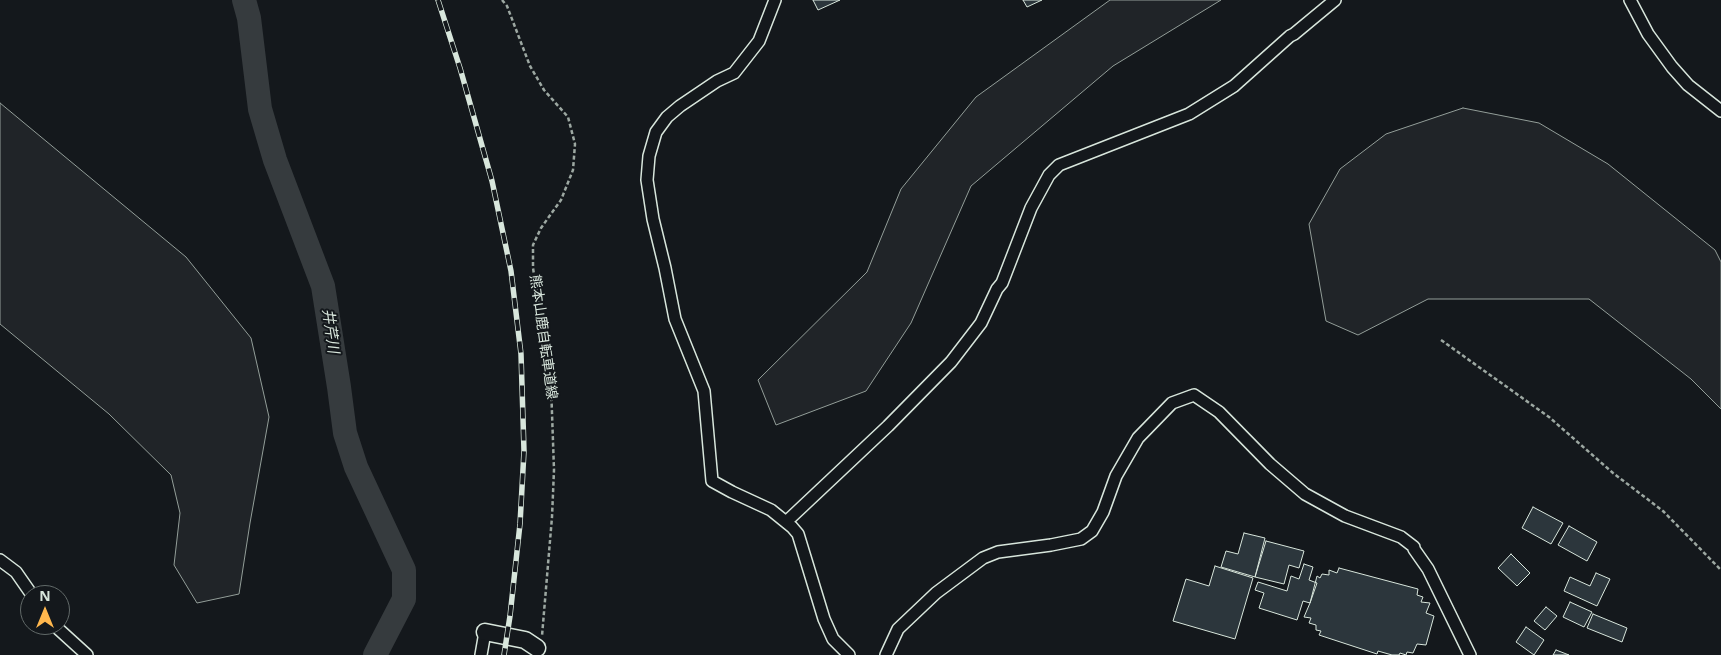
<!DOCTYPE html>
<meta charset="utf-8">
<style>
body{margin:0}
#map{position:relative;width:1721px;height:655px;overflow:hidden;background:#14181c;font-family:"Noto Sans",sans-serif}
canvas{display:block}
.north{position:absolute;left:20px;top:585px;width:50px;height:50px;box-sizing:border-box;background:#14181c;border:1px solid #626a69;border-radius:50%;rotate:0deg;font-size:14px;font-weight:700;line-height:20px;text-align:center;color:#d8e6dc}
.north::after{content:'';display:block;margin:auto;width:18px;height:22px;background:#ffb74d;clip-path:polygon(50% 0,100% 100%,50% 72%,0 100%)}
</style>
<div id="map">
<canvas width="1721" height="655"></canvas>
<div class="north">N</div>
</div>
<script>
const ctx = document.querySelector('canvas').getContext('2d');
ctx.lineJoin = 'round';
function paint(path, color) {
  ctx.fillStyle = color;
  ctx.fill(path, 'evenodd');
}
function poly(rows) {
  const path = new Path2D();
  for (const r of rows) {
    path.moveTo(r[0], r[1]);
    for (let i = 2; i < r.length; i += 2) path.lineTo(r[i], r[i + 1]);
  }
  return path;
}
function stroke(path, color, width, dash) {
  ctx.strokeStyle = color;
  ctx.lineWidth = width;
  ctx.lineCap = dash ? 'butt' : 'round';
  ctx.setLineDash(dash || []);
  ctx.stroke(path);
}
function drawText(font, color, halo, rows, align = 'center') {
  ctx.font = font + ' "Noto Sans","Noto Sans JP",sans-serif';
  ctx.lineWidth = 4;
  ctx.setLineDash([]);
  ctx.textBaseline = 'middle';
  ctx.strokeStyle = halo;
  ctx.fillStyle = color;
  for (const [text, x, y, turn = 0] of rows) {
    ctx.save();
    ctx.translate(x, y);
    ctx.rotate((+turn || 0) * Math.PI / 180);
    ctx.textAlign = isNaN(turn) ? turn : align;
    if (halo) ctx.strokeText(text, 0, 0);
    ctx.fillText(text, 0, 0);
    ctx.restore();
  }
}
const green = poly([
 [1110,0,1221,0,1113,66,971,186,911,323,866,391,776,425,758,380,867,272,901,189,976,97,1110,0],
 [0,103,186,257,251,338,269,417,250,523,239,594,197,603,174,565,180,513,171,475,109,414,0,324,0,103],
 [1463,108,1539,123,1608,164,1715,250,1721,262,1721,409,1691,379,1589,299,1428,299,1358,335,1326,321,1309,224,1340,169,1386,134,1463,108]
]);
paint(green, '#202428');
stroke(green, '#939e99', 1);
stroke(poly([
 [244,0,249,18,260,109,275,160,323,286,339,387,345,433,356,467,404,570,404,599,375,655]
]), '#363b3e', 24);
const building = poly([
 [813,0,840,0,818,10,813,0],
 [1023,0,1042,0,1027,7,1023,0],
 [1533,507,1563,523,1551,544,1522,528,1533,507],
 [1569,526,1597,542,1587,561,1558,545,1569,526],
 [1244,533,1265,538,1255,577,1221,567,1226,551,1238,554,1244,533],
 [1266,541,1304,551,1299,568,1289,565,1284,584,1255,577,1266,541],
 [1511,554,1530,573,1517,586,1498,568,1511,554],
 [1304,564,1313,567,1309,580,1317,583,1310,603,1303,601,1297,620,1259,608,1264,593,1255,590,1258,582,1287,591,1291,576,1299,579,1304,564],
 [1215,566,1253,578,1235,639,1173,621,1186,579,1209,586,1215,566],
 [1339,568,1418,589,1417,595,1423,597,1421,602,1430,603,1426,613,1434,616,1426,645,1417,644,1413,653,1407,652,1406,655,1400,653,1399,655,1392,655,1378,651,1377,654,1319,635,1321,631,1316,630,1316,625,1309,623,1311,618,1304,617,1310,603,1317,576,1320,578,1322,574,1329,575,1329,570,1337,573,1339,568],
 [1596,573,1610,579,1597,606,1564,591,1570,577,1590,586,1596,573],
 [1570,602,1592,612,1584,627,1563,617,1570,602],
 [1546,607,1557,616,1545,630,1534,621,1546,607],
 [1593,614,1627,628,1622,642,1587,628,1593,614],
 [1526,627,1544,640,1534,655,1516,642,1526,627],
 [1556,650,1569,655,1553,655,1556,650]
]);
paint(building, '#2c363c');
stroke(building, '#d8e6dc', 1);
const minor = poly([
 [775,0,759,41,734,73,717,81,680,106,667,117,656,132,649,156,647,180,653,219,665,268,675,319,704,391,712,481,732,492,771,510,792,527,798,534,824,619,833,639,849,655],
 [1630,0,1648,34,1672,67,1688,85,1721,111],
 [786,522,888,426,951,362,981,323,997,289,1002,283,1031,208,1049,175,1059,165,1189,114,1234,86,1290,36,1294,34,1335,0],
 [0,560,16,572,32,595],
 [54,625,87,655],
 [481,655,485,632],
 [886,655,898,629,936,593,983,558,998,552,1051,545,1081,539,1092,531,1103,512,1116,476,1138,438,1172,403,1194,395,1219,412,1270,464,1305,494,1345,516,1401,537,1414,547,1414,549,1428,569,1470,655]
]);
const secondary = poly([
 [485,632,525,640,537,648]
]);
stroke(minor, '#d8e6dc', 14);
stroke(secondary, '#d8e6dc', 19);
stroke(poly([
 [502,0,507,6,530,66,544,90,568,117,575,144,573,170,561,200,541,228,533,245,533,268,551,385,554,470,552,517,542,636],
 [1441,340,1549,417,1613,473,1663,511,1721,570]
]), '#9da8a2', 2.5, [4, 2.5]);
stroke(minor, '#14181c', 11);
stroke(secondary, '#14181c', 16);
const rail = poly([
 [438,0,460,68,492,181,511,271,521,354,524,451,520,524,510,616,504,655]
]);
stroke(rail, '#d8e6dc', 5.5);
stroke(rail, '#14181c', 4, [11]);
drawText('14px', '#d8e6dc', '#14181c', [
 ["熊本山鹿自転車道線",543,337,82]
]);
drawText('italic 15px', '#d8e6dc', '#14181c', [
 ["井芹川",330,331,82]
]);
</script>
